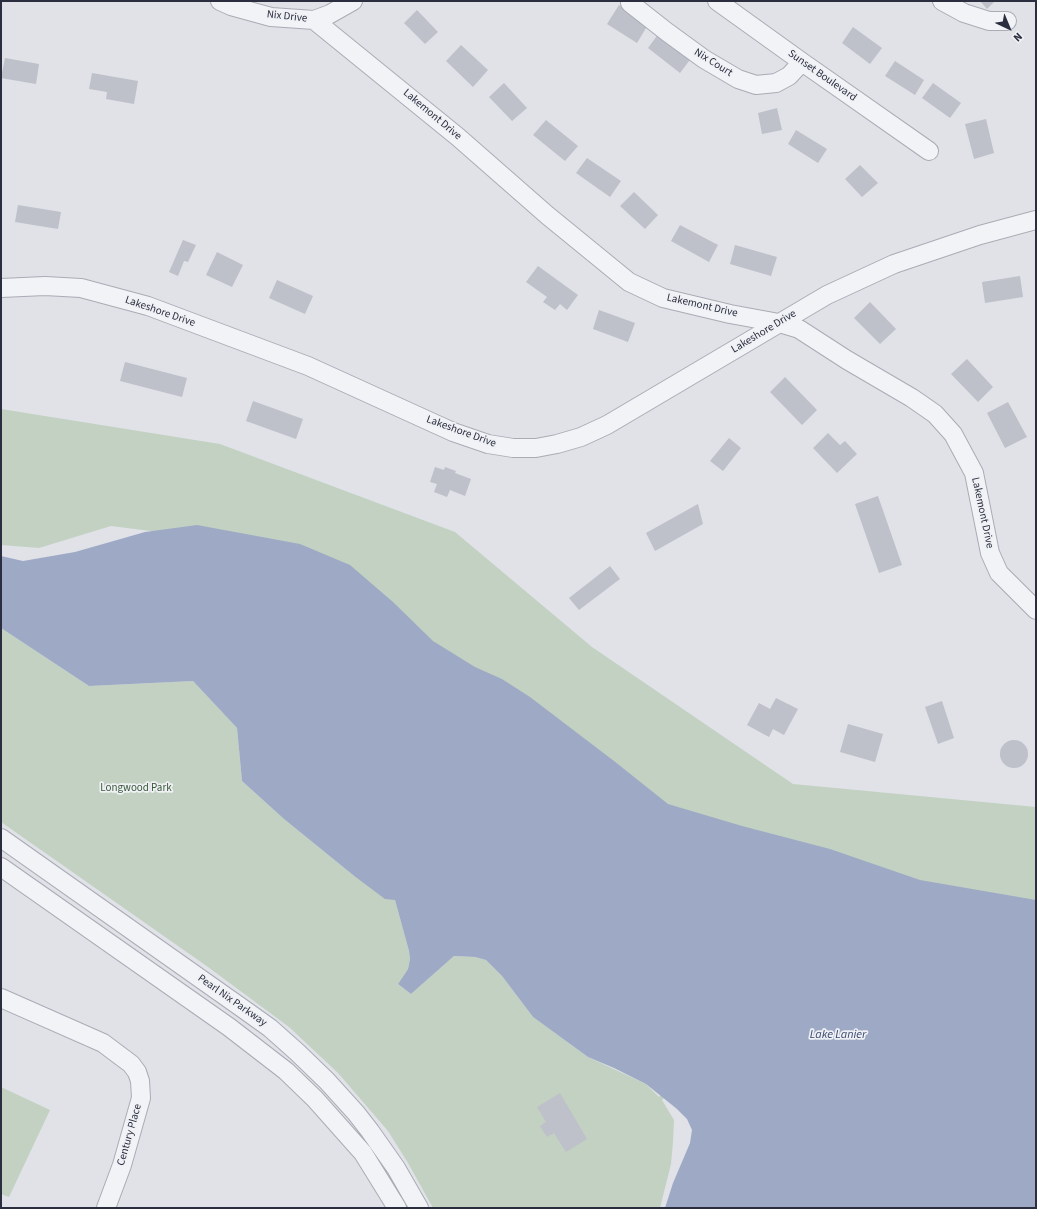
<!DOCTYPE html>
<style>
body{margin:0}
#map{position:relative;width:1037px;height:1209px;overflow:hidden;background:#e0e2e8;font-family:"Source Sans 3",sans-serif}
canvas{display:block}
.frame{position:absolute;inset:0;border:2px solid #2a2e3e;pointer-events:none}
.north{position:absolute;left:989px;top:8px;width:40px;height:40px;-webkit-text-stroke:3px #eff1f5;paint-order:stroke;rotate:136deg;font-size:11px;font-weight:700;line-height:16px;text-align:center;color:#2a2e3e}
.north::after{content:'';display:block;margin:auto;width:14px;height:18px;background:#2a2e3e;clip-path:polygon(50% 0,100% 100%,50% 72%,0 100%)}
</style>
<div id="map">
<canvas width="1037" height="1209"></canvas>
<div class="frame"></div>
<div class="north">N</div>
</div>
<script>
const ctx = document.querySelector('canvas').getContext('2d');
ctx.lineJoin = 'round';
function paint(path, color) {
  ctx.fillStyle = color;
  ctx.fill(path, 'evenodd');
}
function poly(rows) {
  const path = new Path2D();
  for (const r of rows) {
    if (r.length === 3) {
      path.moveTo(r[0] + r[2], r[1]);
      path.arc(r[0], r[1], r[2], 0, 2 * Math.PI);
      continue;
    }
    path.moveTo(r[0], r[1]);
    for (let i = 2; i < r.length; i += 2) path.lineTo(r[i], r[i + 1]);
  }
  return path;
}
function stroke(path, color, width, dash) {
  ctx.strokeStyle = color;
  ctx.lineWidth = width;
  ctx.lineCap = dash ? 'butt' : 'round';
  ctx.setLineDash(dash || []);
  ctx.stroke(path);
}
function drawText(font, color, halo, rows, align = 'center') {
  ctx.font = font + ' "Source Sans 3",sans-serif';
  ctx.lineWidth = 3.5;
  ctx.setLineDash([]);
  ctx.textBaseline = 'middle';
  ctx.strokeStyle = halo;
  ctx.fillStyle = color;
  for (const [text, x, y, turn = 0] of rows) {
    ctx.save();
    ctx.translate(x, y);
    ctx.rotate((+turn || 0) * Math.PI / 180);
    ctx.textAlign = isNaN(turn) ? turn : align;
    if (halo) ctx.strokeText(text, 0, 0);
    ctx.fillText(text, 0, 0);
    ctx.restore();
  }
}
paint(poly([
 [1,409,220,444,455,532,592,647,793,784,1036,807,1036,921,749,851,605,779,253,544,111,526,39,548,1,545],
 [1,628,89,686,193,681,237,728,242,781,284,819,353,875,395,900,409,951,410,959,408,969,398,984,411,994,454,956,475,957,486,960,502,976,533,1017,588,1057,646,1084,659,1097,684,1068,688,1071,662,1100,674,1120,673,1142,671,1164,660,1208,433,1208,408,1163,388,1131,338,1073,289,1027,208,967,1,822],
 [1,1087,50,1110,9,1197,1,1194]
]), '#c3d1c2');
paint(poly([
 [197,525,300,544,350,565,393,602,433,641,475,667,502,679,530,697,614,761,668,804,742,826,830,849,920,880,1036,900,1036,1208,665,1208,673,1183,690,1143,692,1130,687,1119,677,1109,646,1084,614,1068,588,1057,533,1017,502,976,486,960,475,957,454,956,411,994,398,984,408,969,410,959,409,951,395,900,385,899,353,875,284,819,242,781,237,728,193,681,89,686,1,628,1,556,23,561,75,552,145,532]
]), '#9eaac5');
paint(poly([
 [980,1,995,1,987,9],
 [619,5,649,23,637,43,607,24],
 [417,10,438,32,425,44,404,23],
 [853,27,882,48,870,64,842,43],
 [659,33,692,57,680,73,648,48],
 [461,45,488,70,473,87,446,61],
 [5,58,39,64,36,84,1,78],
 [895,61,924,80,915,95,885,76],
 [92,73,138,81,134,104,106,99,107,92,89,89],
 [504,83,527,108,512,121,489,97],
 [933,83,961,103,950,118,922,98],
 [777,108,782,130,762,134,758,113],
 [986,119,994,153,974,159,965,124],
 [546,120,578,146,565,161,533,135],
 [796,130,827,149,818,163,788,144],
 [587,158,621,181,610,197,576,173],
 [860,165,878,183,862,197,845,179],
 [634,192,658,215,645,229,620,206],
 [18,205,61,212,58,229,15,222],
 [680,225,718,245,709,262,671,241],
 [183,240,196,245,188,262,184,261,178,276,169,272],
 [735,245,777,257,771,276,730,264],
 [217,252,243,265,232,287,206,275],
 [538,266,578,295,567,310,560,304,555,310,543,302,547,297,526,282],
 [1020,276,1023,297,985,303,982,282],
 [277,280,313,296,305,314,269,298],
 [870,302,896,329,880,344,854,318],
 [599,310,635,323,628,342,593,329],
 [967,359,993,387,978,402,951,374],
 [125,362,187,378,182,397,120,381],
 [785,377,817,410,802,425,770,392],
 [253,401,303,419,296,439,246,421],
 [1008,402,1027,437,1005,448,987,413],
 [828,433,840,445,845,441,857,454,837,473,813,448],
 [729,438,741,448,723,471,710,461],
 [435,467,444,470,445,467,456,471,455,473,471,479,465,496,450,490,447,497,434,492,437,484,430,482],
 [878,496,902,565,879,573,855,504],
 [698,504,703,524,655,551,646,533],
 [610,566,620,579,579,610,569,598],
 [776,698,798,709,784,735,773,729,769,737,747,725,759,703,770,709],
 [942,701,954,738,938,744,925,707],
 [848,724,883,734,875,762,840,752],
 [1014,754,14],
 [560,1093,587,1139,566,1152,554,1133,547,1137,540,1126,546,1122,537,1107]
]), '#bec0ca');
const minor = poly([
 [220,1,231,6,271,17,314,20,330,14,353,1],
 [717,1,802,62,929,151],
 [942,1,964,13,989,21,1007,21],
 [630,3,667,32,704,59,738,79,756,85,776,83,789,76,802,62],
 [314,20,458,137,547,215,629,282,663,298,730,314,779,323,799,329,847,360,912,398,935,414,953,434,974,473,990,553,999,573,1036,610],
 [1,288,45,286,81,288,148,306,308,366,453,432,488,444,513,448,536,448,557,444,581,437,607,425,827,295,894,264,980,235,1036,220],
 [1,838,242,1008,270,1028,297,1052,327,1081,356,1113,370,1131,396,1168,419,1208],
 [1,867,229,1027,286,1071,315,1099,363,1153,397,1208],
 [1,998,103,1043,131,1064,137,1072,140,1081,141,1098,122,1165,106,1208]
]);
stroke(minor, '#a9acb5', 20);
stroke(minor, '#f2f3f6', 18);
drawText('11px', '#2a2e3e', '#eff1f5', [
 ["Nix Drive",287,17,6],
 ["Nix Court",713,63,32],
 ["Sunset Boulevard",822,76,35],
 ["Lakemont Drive",432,115,40],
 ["Lakemont Drive",702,306,13],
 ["Lakeshore Drive",160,312,19],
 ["Lakeshore Drive",764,332,-31],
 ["Lakeshore Drive",461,432,20],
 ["Lakemont Drive",982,513,78],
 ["Pearl Nix Parkway",232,1001,35],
 ["Century Place",130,1135,-74]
]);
drawText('11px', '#395839', '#eff1f5', [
 ["Longwood Park",136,789]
]);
drawText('italic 12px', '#38476e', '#eff1f5', [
 ["Lake Lanier",838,1035]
]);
</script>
